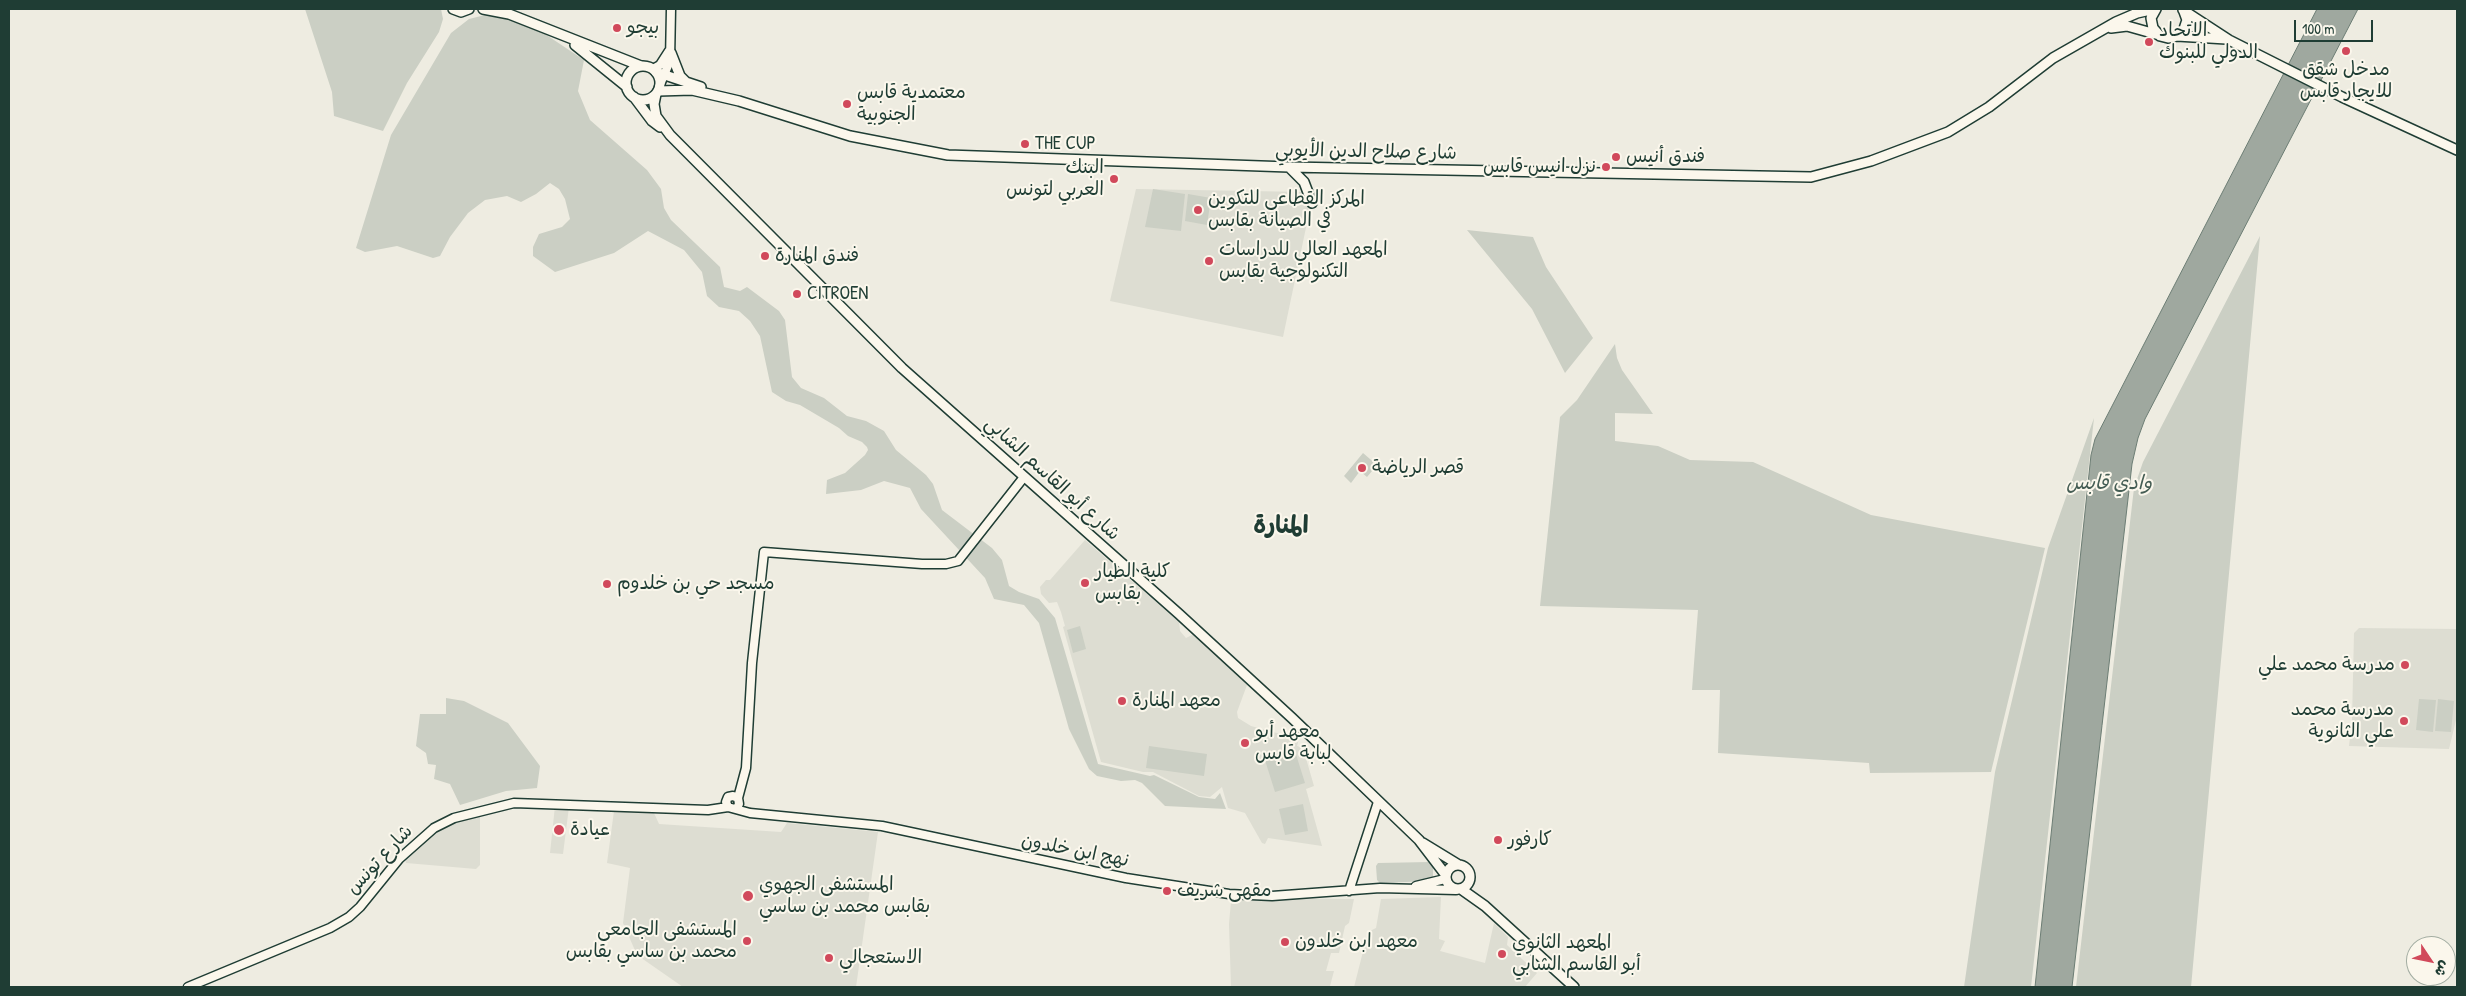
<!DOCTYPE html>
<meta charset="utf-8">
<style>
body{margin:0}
#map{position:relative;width:2466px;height:996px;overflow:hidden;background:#eeece1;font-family:"Patrick Hand","Playpen Sans Arabic",sans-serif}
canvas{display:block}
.frame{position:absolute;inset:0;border:10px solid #1f3d34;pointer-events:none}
.north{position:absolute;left:2406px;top:936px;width:50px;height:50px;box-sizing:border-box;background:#fbf7ec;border:1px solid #a3ada2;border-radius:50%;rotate:124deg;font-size:14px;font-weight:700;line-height:20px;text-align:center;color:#1f3d34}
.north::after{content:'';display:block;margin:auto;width:18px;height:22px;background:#d1495b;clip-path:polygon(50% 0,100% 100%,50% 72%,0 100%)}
.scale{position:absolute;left:2294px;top:20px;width:79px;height:22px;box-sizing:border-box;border:2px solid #1f3d34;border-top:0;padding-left:6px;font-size:15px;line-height:18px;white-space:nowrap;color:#1f3d34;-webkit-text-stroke:4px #fbf7ec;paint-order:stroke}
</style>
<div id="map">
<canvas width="2466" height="996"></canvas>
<div class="frame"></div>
<div class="north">ش</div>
<div class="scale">100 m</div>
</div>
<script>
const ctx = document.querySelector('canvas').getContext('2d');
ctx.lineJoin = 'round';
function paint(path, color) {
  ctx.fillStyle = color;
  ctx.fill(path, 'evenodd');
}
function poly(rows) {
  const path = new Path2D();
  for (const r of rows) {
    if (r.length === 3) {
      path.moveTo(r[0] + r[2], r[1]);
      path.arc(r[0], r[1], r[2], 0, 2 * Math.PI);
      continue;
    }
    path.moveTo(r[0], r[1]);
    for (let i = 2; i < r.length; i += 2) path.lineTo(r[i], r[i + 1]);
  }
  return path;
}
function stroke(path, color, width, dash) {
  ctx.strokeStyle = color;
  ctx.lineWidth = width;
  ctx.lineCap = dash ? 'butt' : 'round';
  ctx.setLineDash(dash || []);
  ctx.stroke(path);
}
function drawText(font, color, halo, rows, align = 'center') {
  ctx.font = font + ' "Patrick Hand","Playpen Sans Arabic",sans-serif';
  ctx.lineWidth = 4;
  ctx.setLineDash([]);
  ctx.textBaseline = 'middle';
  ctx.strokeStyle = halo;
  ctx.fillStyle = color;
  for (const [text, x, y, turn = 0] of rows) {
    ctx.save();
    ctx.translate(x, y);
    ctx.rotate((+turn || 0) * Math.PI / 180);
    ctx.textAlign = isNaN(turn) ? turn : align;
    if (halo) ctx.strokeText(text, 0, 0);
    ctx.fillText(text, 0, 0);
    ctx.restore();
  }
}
paint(poly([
 [1136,189,1306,192,1312,199,1283,337,1110,301],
 [1085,540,1179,622,1180,631,1186,638,1194,634,1247,685,1237,712,1238,718,1251,726,1299,739,1297,746,1303,748,1314,786,1306,789,1322,846,1268,838,1265,844,1262,843,1245,813,1228,808,1222,787,1210,797,1199,796,1153,772,1143,772,1101,762,1063,627,1065,626,1061,612,1057,602,1049,603,1041,594,1040,587,1046,580,1050,580],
 [2359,628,2457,629,2457,716,2449,749,2349,746,2352,720,2354,633],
 [555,806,569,807,563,854,550,853],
 [614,811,654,813,659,824,781,832,787,823,878,832,856,987,683,987,637,955,623,923,630,868,607,863],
 [476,813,480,816,480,865,476,869,406,863,405,858,431,834,448,823],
 [1441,897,1439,939,1445,941,1440,951,1485,963,1494,923,1508,937,1507,945,1537,973,1525,987,1354,987,1368,932,1376,928,1381,899],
 [1234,898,1354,899,1349,923,1345,926,1339,953,1331,953,1326,971,1334,971,1330,986,1336,987,1231,987,1229,924,1231,901]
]), '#ddddd2');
paint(poly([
 [305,9,441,9,443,19,439,32,407,83,383,131,334,116,332,92],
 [485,15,510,20,545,34,584,60,578,91,590,120,647,170,661,189,664,208,671,220,720,267,724,287,740,291,747,287,779,311,785,320,792,377,801,388,824,398,847,416,866,421,884,431,896,450,926,475,933,484,942,510,992,548,1002,560,1009,586,1019,592,1039,599,1055,618,1098,764,1150,776,1154,775,1199,797,1215,799,1220,793,1226,809,1165,806,1142,783,1135,780,1121,781,1097,776,1089,769,1069,729,1039,623,1024,605,994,599,985,578,921,509,910,488,884,481,861,490,826,494,827,480,845,473,865,455,868,450,867,447,862,442,848,436,839,428,800,405,786,401,772,392,760,336,750,321,739,311,719,307,707,296,702,272,684,250,648,231,614,253,555,272,533,256,533,247,539,234,562,227,570,219,565,199,559,189,550,183,536,194,521,202,507,196,485,200,468,213,450,237,440,256,433,258,397,246,365,252,356,248,391,135,451,33,469,19],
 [1153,189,1185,194,1181,231,1145,227],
 [1188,194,1211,198,1207,225,1185,221],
 [1467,230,1533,237,1546,267,1593,338,1565,373,1532,309],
 [2260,236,2191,987,2076,987,2134,488,2143,462],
 [1615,344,1617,358,1622,370,1653,414,1615,413,1615,441,1658,446,1690,460,1753,462,1871,515,2045,548,1991,772,1870,773,1869,763,1718,753,1720,690,1692,690,1698,610,1540,606,1560,417,1577,400],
 [2094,418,2031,987,1964,987,1995,772,2048,548],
 [1363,453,1377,465,1367,477,1360,471,1351,483,1344,476],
 [1080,626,1086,649,1073,653,1067,630],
 [446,698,464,701,508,723,540,766,537,788,506,791,460,805,450,784,434,779,436,765,428,764,426,753,416,746,420,714,446,714],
 [2419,699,2436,700,2433,732,2416,730],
 [2438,699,2454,701,2451,732,2435,731],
 [1149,746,1207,754,1204,776,1146,768],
 [1294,748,1305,783,1275,792,1264,757],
 [1303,804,1308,831,1285,835,1279,809],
 [1430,862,1433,864,1433,878,1430,881,1380,883,1377,880,1376,866,1378,863]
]), '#cbcfc4');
const water = poly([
 [2317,9,2358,9,2145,419,2138,438,2132,464,2072,987,2035,987,2091,455,2095,439,2317,9]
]);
paint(water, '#9fa89f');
stroke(water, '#6c7d74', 1);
const tertiary = poly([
 [653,69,660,65,669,51],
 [659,87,670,61,671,9],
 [728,807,726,802,728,797,733,796,738,798],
 [737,808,739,804,738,798,746,768,752,663,764,552,922,564,946,564,958,561,1024,477],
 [1416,886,1445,879],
 [1349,891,1378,802],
 [188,987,330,928,349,917,360,907,399,859,434,828,454,818,514,803,708,810,728,807,750,813,882,826,1126,878,1229,894,1272,896,1380,888,1456,890]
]);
const secondary = poly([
 [2156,9,2151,18,2153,28,2160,36,2168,38,2177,36,2184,29,2187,20,2183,9],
 [2183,10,2229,40,2342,97,2457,150],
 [2111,28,2127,26,2159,35],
 [2177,36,2226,39],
 [671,53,680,76,686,82],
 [656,72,701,87],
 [658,91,692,90,739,101,850,136,948,155,1289,167,1811,177,1871,161,1948,132,1989,107,2053,58,2116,22,2137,13,2155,9],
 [1289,167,1304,182,1312,203]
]);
const primary = poly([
 [453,9,461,12,469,9],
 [483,9,509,14,641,66],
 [575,45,627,87],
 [643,83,17],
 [656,94,654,104,656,116,670,135,902,368,1179,614,1292,718,1419,840,1445,874],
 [634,97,652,121,660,127],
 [1423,843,1459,865],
 [1458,877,12],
 [1461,889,1485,906,1574,987]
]);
stroke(tertiary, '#1f3d34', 11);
stroke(secondary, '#1f3d34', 12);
stroke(primary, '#1f3d34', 12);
stroke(tertiary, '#fbf7ec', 8);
stroke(secondary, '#fbf7ec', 9);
stroke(primary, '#fbf7ec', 9);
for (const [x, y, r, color] of [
 [617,28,5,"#d1495b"],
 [2149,42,5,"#d1495b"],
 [2346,51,5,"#d1495b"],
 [847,104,5,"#d1495b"],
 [1025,144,5,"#d1495b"],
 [1616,157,5,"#d1495b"],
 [1606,167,5,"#d1495b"],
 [1114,179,5,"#d1495b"],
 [1198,210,5,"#d1495b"],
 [765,256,5,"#d1495b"],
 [1209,261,5,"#d1495b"],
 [797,294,5,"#d1495b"],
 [1362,468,5,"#d1495b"],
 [1085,583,5,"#d1495b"],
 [607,584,5,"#d1495b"],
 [2405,665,5,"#d1495b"],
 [1122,701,5,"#d1495b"],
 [2404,721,5,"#d1495b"],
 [1245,743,5,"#d1495b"],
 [559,830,6,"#d1495b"],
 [1498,840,5,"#d1495b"],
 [1167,891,5,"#d1495b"],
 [748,896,6,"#d1495b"],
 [747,941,5,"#d1495b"],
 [1285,942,5,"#d1495b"],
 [1502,954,5,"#d1495b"],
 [829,958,5,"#d1495b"]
]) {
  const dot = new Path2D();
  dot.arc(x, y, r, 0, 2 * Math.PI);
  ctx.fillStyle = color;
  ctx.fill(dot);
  stroke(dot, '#fbf7ec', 2);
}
drawText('19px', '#1f3d34', '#fbf7ec', [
 ["بيجو",627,28],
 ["الاتحاد",2159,31],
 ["الدولي للبنوك",2159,53],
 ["مدخل شقق",2346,70,"center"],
 ["للايجار قابس",2346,92,"center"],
 ["معتمدية قابس",857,93],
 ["الجنوبية",857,115],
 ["THE CUP",1035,144],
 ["فندق أنيس",1626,157],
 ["نزل انيس قابس",1596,167,"right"],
 ["البنك",1104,168,"right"],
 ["العربي لتونس",1104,190,"right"],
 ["المركز القطاعى للتكوين",1208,199],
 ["في الصيانة بقابس",1208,221],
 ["المعهد العالي للدراسات",1219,250],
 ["التكنولوجية بقابس",1219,272],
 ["فندق المنارة",775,256],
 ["CITROEN",807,294],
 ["قصر الرياضة",1372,468],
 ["كلية الطيار",1095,572],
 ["بقابس",1095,594],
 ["مسجد حي بن خلدوم",617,584],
 ["مدرسة محمد علي",2395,665,"right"],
 ["معهد المنارة",1132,701],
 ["مدرسة محمد",2394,710,"right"],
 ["علي الثانوية",2394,732,"right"],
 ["معهد أبو",1255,732],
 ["لبابة قابس",1255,754],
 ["عيادة",570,830],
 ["كارفور",1508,840],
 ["المستشفى الجهوي",759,885],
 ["بقابس محمد بن ساسي",759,907],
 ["مقهى شريف",1177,891],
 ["المستشفى الجامعي",737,930,"right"],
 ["محمد بن ساسي بقابس",737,952,"right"],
 ["معهد ابن خلدون",1295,942],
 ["المعهد الثانوي",1512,943],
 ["أبو القاسم الشابي",1512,965],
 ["الاستعجالي",839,958]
], 'left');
drawText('19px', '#1f3d34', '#fbf7ec', [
 ["شارع صلاح الدين الأيوبي",1366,152,1],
 ["شارع أبو القاسم الشابي",1052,479,42],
 ["نهج ابن خلدون",1075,851,11],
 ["شارع تونس",380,860,-47]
]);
drawText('italic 20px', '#455d54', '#fbf7ec', [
 ["وادي قابس",2109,484]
]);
drawText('bold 24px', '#1f3d34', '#fbf7ec', [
 ["المنارة",1281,527]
]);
</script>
